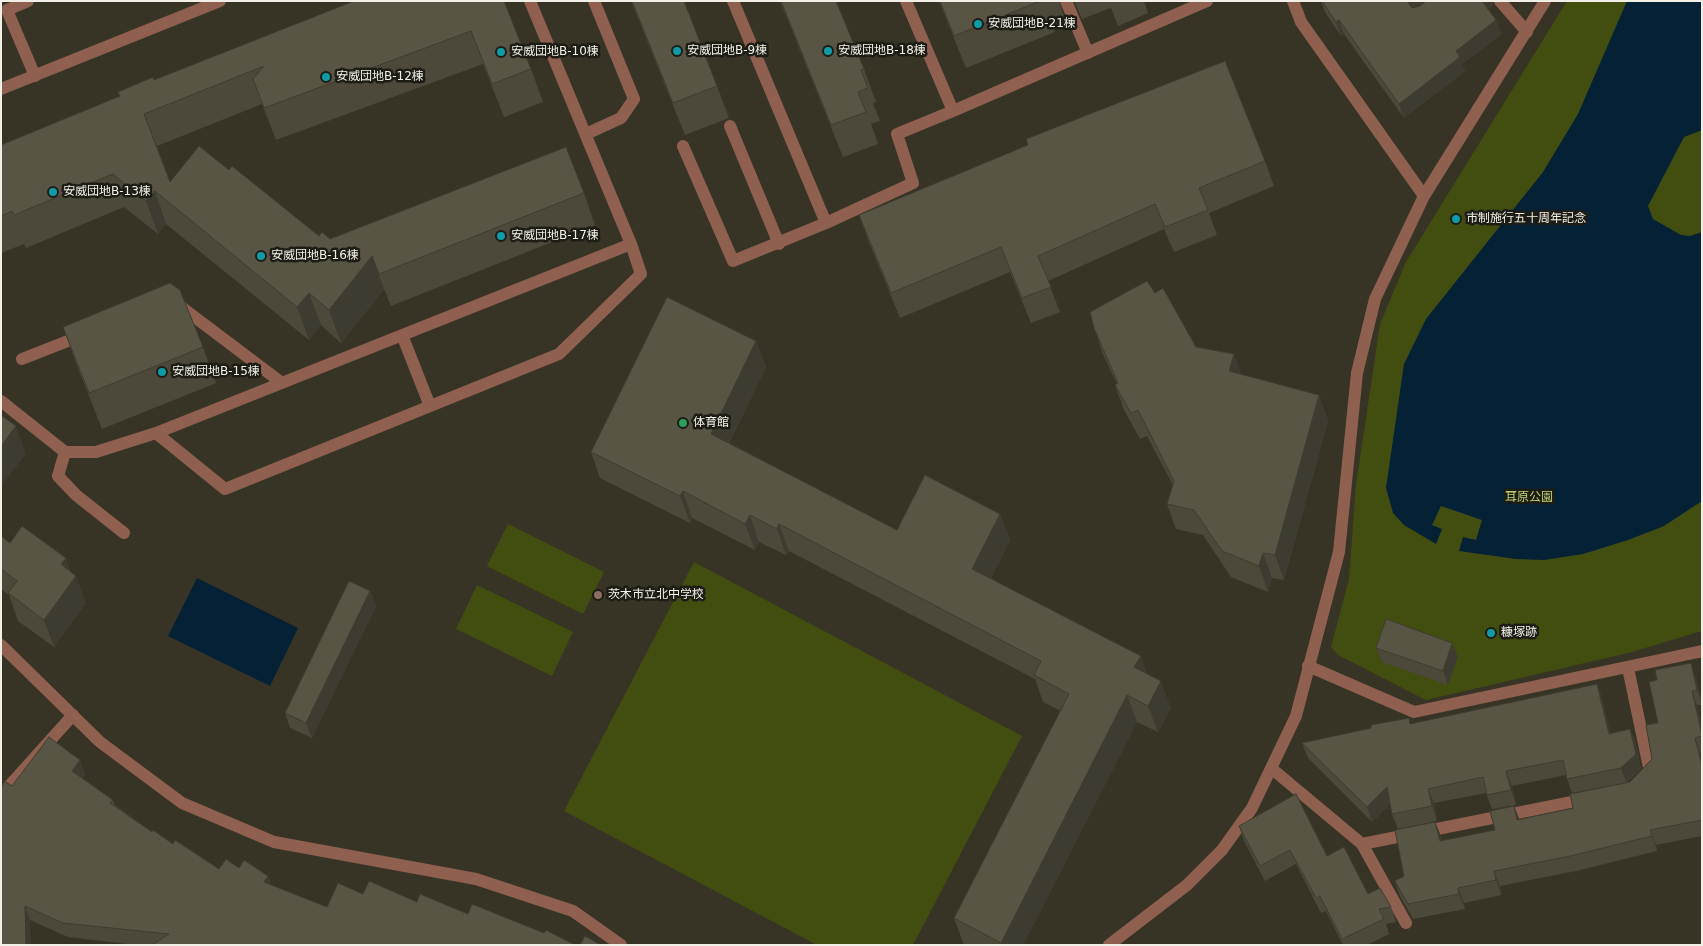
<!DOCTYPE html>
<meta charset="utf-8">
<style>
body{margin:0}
#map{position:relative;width:1703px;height:946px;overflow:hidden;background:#383425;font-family:"DejaVu Sans",sans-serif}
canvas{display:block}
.frame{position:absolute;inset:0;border:2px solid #f2f0e6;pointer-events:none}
</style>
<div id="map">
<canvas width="1703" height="946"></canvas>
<div class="frame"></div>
</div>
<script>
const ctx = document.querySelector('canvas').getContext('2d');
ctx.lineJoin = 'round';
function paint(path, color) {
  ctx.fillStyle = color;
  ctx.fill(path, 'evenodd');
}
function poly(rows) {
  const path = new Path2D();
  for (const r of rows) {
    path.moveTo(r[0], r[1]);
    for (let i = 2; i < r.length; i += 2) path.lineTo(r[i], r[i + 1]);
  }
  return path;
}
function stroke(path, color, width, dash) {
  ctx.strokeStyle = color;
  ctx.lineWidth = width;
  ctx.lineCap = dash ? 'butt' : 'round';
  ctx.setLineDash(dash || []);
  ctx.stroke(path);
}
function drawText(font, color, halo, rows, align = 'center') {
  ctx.font = font + ' "DejaVu Sans","Noto Sans JP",sans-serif';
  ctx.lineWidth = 5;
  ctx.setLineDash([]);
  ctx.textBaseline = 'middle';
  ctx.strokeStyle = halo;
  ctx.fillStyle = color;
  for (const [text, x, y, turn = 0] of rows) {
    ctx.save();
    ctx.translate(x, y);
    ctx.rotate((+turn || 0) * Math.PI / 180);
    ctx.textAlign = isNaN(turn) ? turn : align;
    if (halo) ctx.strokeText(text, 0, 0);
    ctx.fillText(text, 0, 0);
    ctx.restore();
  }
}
paint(poly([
 [1567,1,1702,1,1702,631,1628,653,1426,700,1338,655,1331,647,1349,579,1356,485,1380,324,1406,262],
 [508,524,604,572,583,614,487,566],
 [694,562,1022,736,913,945,817,945,564,811],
 [477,585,573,632,552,676,456,629]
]), '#424e10');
paint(poly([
 [1627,1,1702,1,1702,130,1684,137,1648,206,1653,219,1681,235,1690,236,1702,232,1702,501,1664,526,1628,540,1583,554,1544,560,1516,559,1459,551,1463,537,1476,540,1482,520,1441,506,1432,525,1442,529,1436,544,1404,525,1393,513,1386,488,1404,364,1426,319,1543,172,1578,114],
 [197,578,298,628,270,686,168,636]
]), '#042136');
stroke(poly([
 [28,1,7,10,35,76],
 [1066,1,1088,53],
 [1500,1,1527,32],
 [1,89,220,1],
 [953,111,1207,1],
 [730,126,779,244],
 [586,134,621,118,634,99,594,1],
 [683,146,733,261,826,223,733,1],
 [826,223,913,183,897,134,953,111,906,1],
 [176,303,282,383],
 [402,335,430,406],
 [22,359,83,335],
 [1,401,65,452,58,476,76,495,124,533],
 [156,433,225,489,559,354,641,274,631,244],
 [65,452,96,452,156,433,631,244,530,1],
 [1362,844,1406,923]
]), '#8f6050', 12);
stroke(poly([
 [1293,1,1301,22,1424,196],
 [1308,666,1414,712,1702,651],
 [1628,668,1650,772,1646,776],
 [1271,768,1362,844,1587,799],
 [1,795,73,715],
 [1109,945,1187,885,1222,850,1252,808,1296,716,1339,552,1357,373,1375,299,1424,196,1545,1]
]), '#8f6050', 12);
stroke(poly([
 [1,645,100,742,182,803,274,842,476,879,573,911,621,945]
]), '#8f6050', 12);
paint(poly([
 [504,1,531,69,543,102,504,117,483,64,276,140,262,104,157,146,170,182,229,170,319,236,330,239,584,193,595,225,391,306,384,289,341,343,321,325,309,340,166,224,158,234,124,207,26,248,24,244,1,253,1,145,120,96,154,80],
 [631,1,684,1,717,86,729,118,685,135],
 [780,1,836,1,864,69,876,102,873,103,880,121,871,124,878,144,843,157],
 [939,1,1059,1,1067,25,1054,30,1055,32,966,68],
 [1074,1,1144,1,1148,13,1118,26,1111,8,1082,19],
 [1321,1,1424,1,1418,7,1493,5,1488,9,1502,34,1462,64,1465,71,1404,118,1344,34,1341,36,1325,12],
 [1265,161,1274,186,1209,213,1217,235,1174,252,1164,229,1048,281,1060,312,1031,323,1010,272,900,318,868,240,859,215],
 [1155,293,1196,347,1234,354,1241,375,1319,395,1328,421,1284,580,1272,578,1268,592,1231,577,1203,535,1176,529,1167,504,1173,485,1147,436,1140,439,1124,410,1115,385,1117,384,1103,354,1094,328],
 [63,327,203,347,216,383,102,429,76,363],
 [756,341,766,367,729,443,897,530,1000,514,1010,540,991,578,1147,674,1171,708,1158,732,1137,722,1023,945,964,945,954,918,1061,711,1043,702,1035,679,789,551,786,555,759,542,755,550,692,518,690,523,600,478,591,452],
 [1,536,10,543,66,558,70,571,86,603,54,647,18,621,9,595,1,589],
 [370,591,376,606,312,738,290,728,285,713],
 [1452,643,1458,657,1448,685,1382,662,1376,648],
 [1696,678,1702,702,1702,705,1697,705,1702,725,1702,752,1701,753,1702,758,1702,836,1656,845,1657,851,1576,871,1500,886,1501,895,1464,903,1465,909,1413,919,1400,896,1395,881,1404,876,1435,822,1442,841,1495,830,1514,806,1519,819,1573,808,1612,785,1572,793,1566,775,1512,786,1516,805,1492,809,1486,793,1434,803,1437,821,1398,829,1392,814,1390,804,1372,822,1308,758,1302,743,1411,724,1597,684,1602,699,1610,733,1630,729,1636,744,1641,769,1627,782,1630,782,1652,759,1658,723],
 [80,760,85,775,82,778,113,800,115,805,152,832,219,869,239,868,268,876,271,885,327,907,363,894,417,902,468,914,544,933,575,945,136,945,68,937,30,920,1,945,12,786],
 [1239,826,1327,856,1368,894,1391,907,1396,922,1386,924,1389,934,1367,945,1343,945,1326,911,1321,913,1296,864,1265,881,1244,841]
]), '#4d493a');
paint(poly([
 [1407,1,1424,1,1413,11,1412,16],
 [1481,1,1493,1,1493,5,1485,11],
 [1339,20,1344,34,1341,36,1336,22],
 [1496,20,1502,34,1462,64,1465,71,1404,118,1399,104,1456,51],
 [155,191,166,224,158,234,146,201],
 [372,256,384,289,341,343,329,310],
 [309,293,321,325,309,340,297,307],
 [756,341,766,367,720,460,711,434],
 [1234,354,1243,380,1229,371],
 [1319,395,1328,421,1284,580,1275,555],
 [16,426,26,454,1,486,1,446],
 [683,491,692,518,690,523,680,496],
 [1000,514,1010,540,982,595,972,569],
 [750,515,759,542,755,550,745,524],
 [779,524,789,551,786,555,777,529],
 [1263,553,1272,578,1268,592,1259,566],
 [66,558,73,580,76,576,86,603,54,647,44,620,61,564],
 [370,591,376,606,312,738,306,723],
 [1452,643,1458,657,1448,685,1443,671],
 [1141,656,1150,682,1134,667],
 [1691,663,1696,678,1702,703,1697,690],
 [1161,681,1171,708,1158,732,1148,706],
 [1597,684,1602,699,1614,749,1609,734],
 [1692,691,1697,705,1702,725,1702,735],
 [1127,695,1137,722,1023,945,1001,945,1001,943],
 [1630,729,1636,744,1641,769,1626,782,1621,768],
 [1695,738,1702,758,1702,765],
 [80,760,85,775,77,785,72,771],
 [1506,771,1512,786,1516,805,1511,790],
 [1387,787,1393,802,1372,822,1367,807],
 [1428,789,1434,803,1437,821,1432,806],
 [1514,806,1520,821,1517,820],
 [1435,822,1441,836,1445,856,1440,841],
 [1650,830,1656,845,1657,851],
 [1494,871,1500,886,1501,895,1496,880],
 [268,876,273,891,264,882],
 [1458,888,1464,903,1465,909,1459,894],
 [25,906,30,920,31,945,26,945]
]), '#3e3c30');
const building = poly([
 [354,1,504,1,531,69,492,84,471,31,264,108,253,79,264,66,144,114,170,182,199,146,229,170,232,166,319,236,322,232,330,239,566,147,584,193,379,274,372,256,329,310,309,293,297,307,155,191,146,201,113,174,14,215,12,211,1,216,1,145,120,96,118,92,153,77,154,80,354,1],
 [632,1,684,1,717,86,673,103,632,1],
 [781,1,836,1,864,69,861,70,868,88,858,92,866,112,831,125,781,1],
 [940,1,1040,1,954,36,940,1],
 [1322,1,1407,1,1412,8,1420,6,1426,1,1482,1,1496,20,1456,51,1460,57,1399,104,1339,20,1336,22,1322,1],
 [1225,61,1265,161,1199,188,1208,210,1165,227,1155,204,1038,256,1051,287,1022,298,1001,247,891,293,859,215,1028,145,1026,139,1225,61],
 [1147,281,1155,293,1163,288,1196,347,1234,354,1229,371,1319,395,1275,555,1263,553,1259,566,1222,551,1194,510,1167,504,1174,481,1138,410,1131,413,1115,385,1118,383,1094,328,1090,312,1147,281],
 [170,283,180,290,203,347,89,393,63,327,170,283],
 [667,297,756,341,711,434,897,530,925,475,1000,514,972,569,1141,656,1134,667,1161,681,1148,706,1127,695,1001,943,954,918,1069,694,1034,675,1041,661,779,524,777,529,750,515,745,524,683,491,680,496,591,452,667,297],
 [1,415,16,426,1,446,1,415],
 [22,526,66,558,61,564,76,576,44,620,8,593,17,581,1,569,1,536,10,543,22,526],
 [349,581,370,591,306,723,285,713,349,581],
 [1386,619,1452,643,1443,671,1376,648,1386,619],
 [1691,663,1697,690,1692,691,1702,735,1702,736,1695,738,1702,765,1702,820,1650,830,1652,836,1570,856,1494,871,1496,880,1458,888,1459,894,1408,904,1395,881,1404,876,1395,830,1435,822,1440,841,1495,830,1490,811,1514,806,1517,820,1573,808,1570,794,1630,782,1652,759,1646,725,1658,723,1649,682,1657,680,1655,670,1691,663],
 [1597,684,1609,734,1630,729,1636,754,1621,768,1567,779,1563,760,1506,771,1511,790,1487,795,1483,777,1428,789,1432,806,1392,814,1387,787,1367,807,1302,743,1371,728,1371,725,1409,718,1410,724,1597,684],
 [49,737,80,760,72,771,113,800,110,803,152,832,153,830,173,844,175,840,219,869,226,859,239,868,244,860,268,876,264,882,327,907,338,883,363,894,369,881,417,902,420,894,468,914,472,904,544,933,546,930,575,945,152,945,169,934,63,923,25,906,26,945,1,945,1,786,6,782,12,786,49,737],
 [1296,794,1327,856,1344,847,1368,894,1380,888,1391,907,1379,909,1384,919,1342,939,1320,896,1316,898,1290,850,1260,866,1239,826,1296,794],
 [585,936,601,945,580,945,585,936]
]);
paint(building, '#595544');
stroke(building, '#3e3c30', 1);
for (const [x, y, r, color] of [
 [978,24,5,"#0f9aa8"],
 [677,51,5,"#0f9aa8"],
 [828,51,5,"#0f9aa8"],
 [501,52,5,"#0f9aa8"],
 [326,77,5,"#0f9aa8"],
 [53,192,5,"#0f9aa8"],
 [1456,219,5,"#0f9aa8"],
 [501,236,5,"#0f9aa8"],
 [261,256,5,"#0f9aa8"],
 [162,372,5,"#0f9aa8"],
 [683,423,5,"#2e9e5b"],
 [598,595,5,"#8d6e63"],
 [1491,633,5,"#0f9aa8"]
]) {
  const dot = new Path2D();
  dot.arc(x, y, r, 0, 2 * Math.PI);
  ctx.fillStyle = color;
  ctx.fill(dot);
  stroke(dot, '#1d1c15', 2);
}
drawText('12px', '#f2f0e6', '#1d1c15', [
 ["安威団地B-21棟",988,24],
 ["安威団地B-9棟",687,51],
 ["安威団地B-18棟",838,51],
 ["安威団地B-10棟",511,52],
 ["安威団地B-12棟",336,77],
 ["安威団地B-13棟",63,192],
 ["市制施行五十周年記念",1466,219],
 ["安威団地B-17棟",511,236],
 ["安威団地B-16棟",271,256],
 ["安威団地B-15棟",172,372],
 ["体育館",693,423],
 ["茨木市立北中学校",608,595],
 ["糠塚跡",1501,633]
], 'left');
drawText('12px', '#bcd176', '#1d1c15', [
 ["耳原公園",1529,498]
]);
</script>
